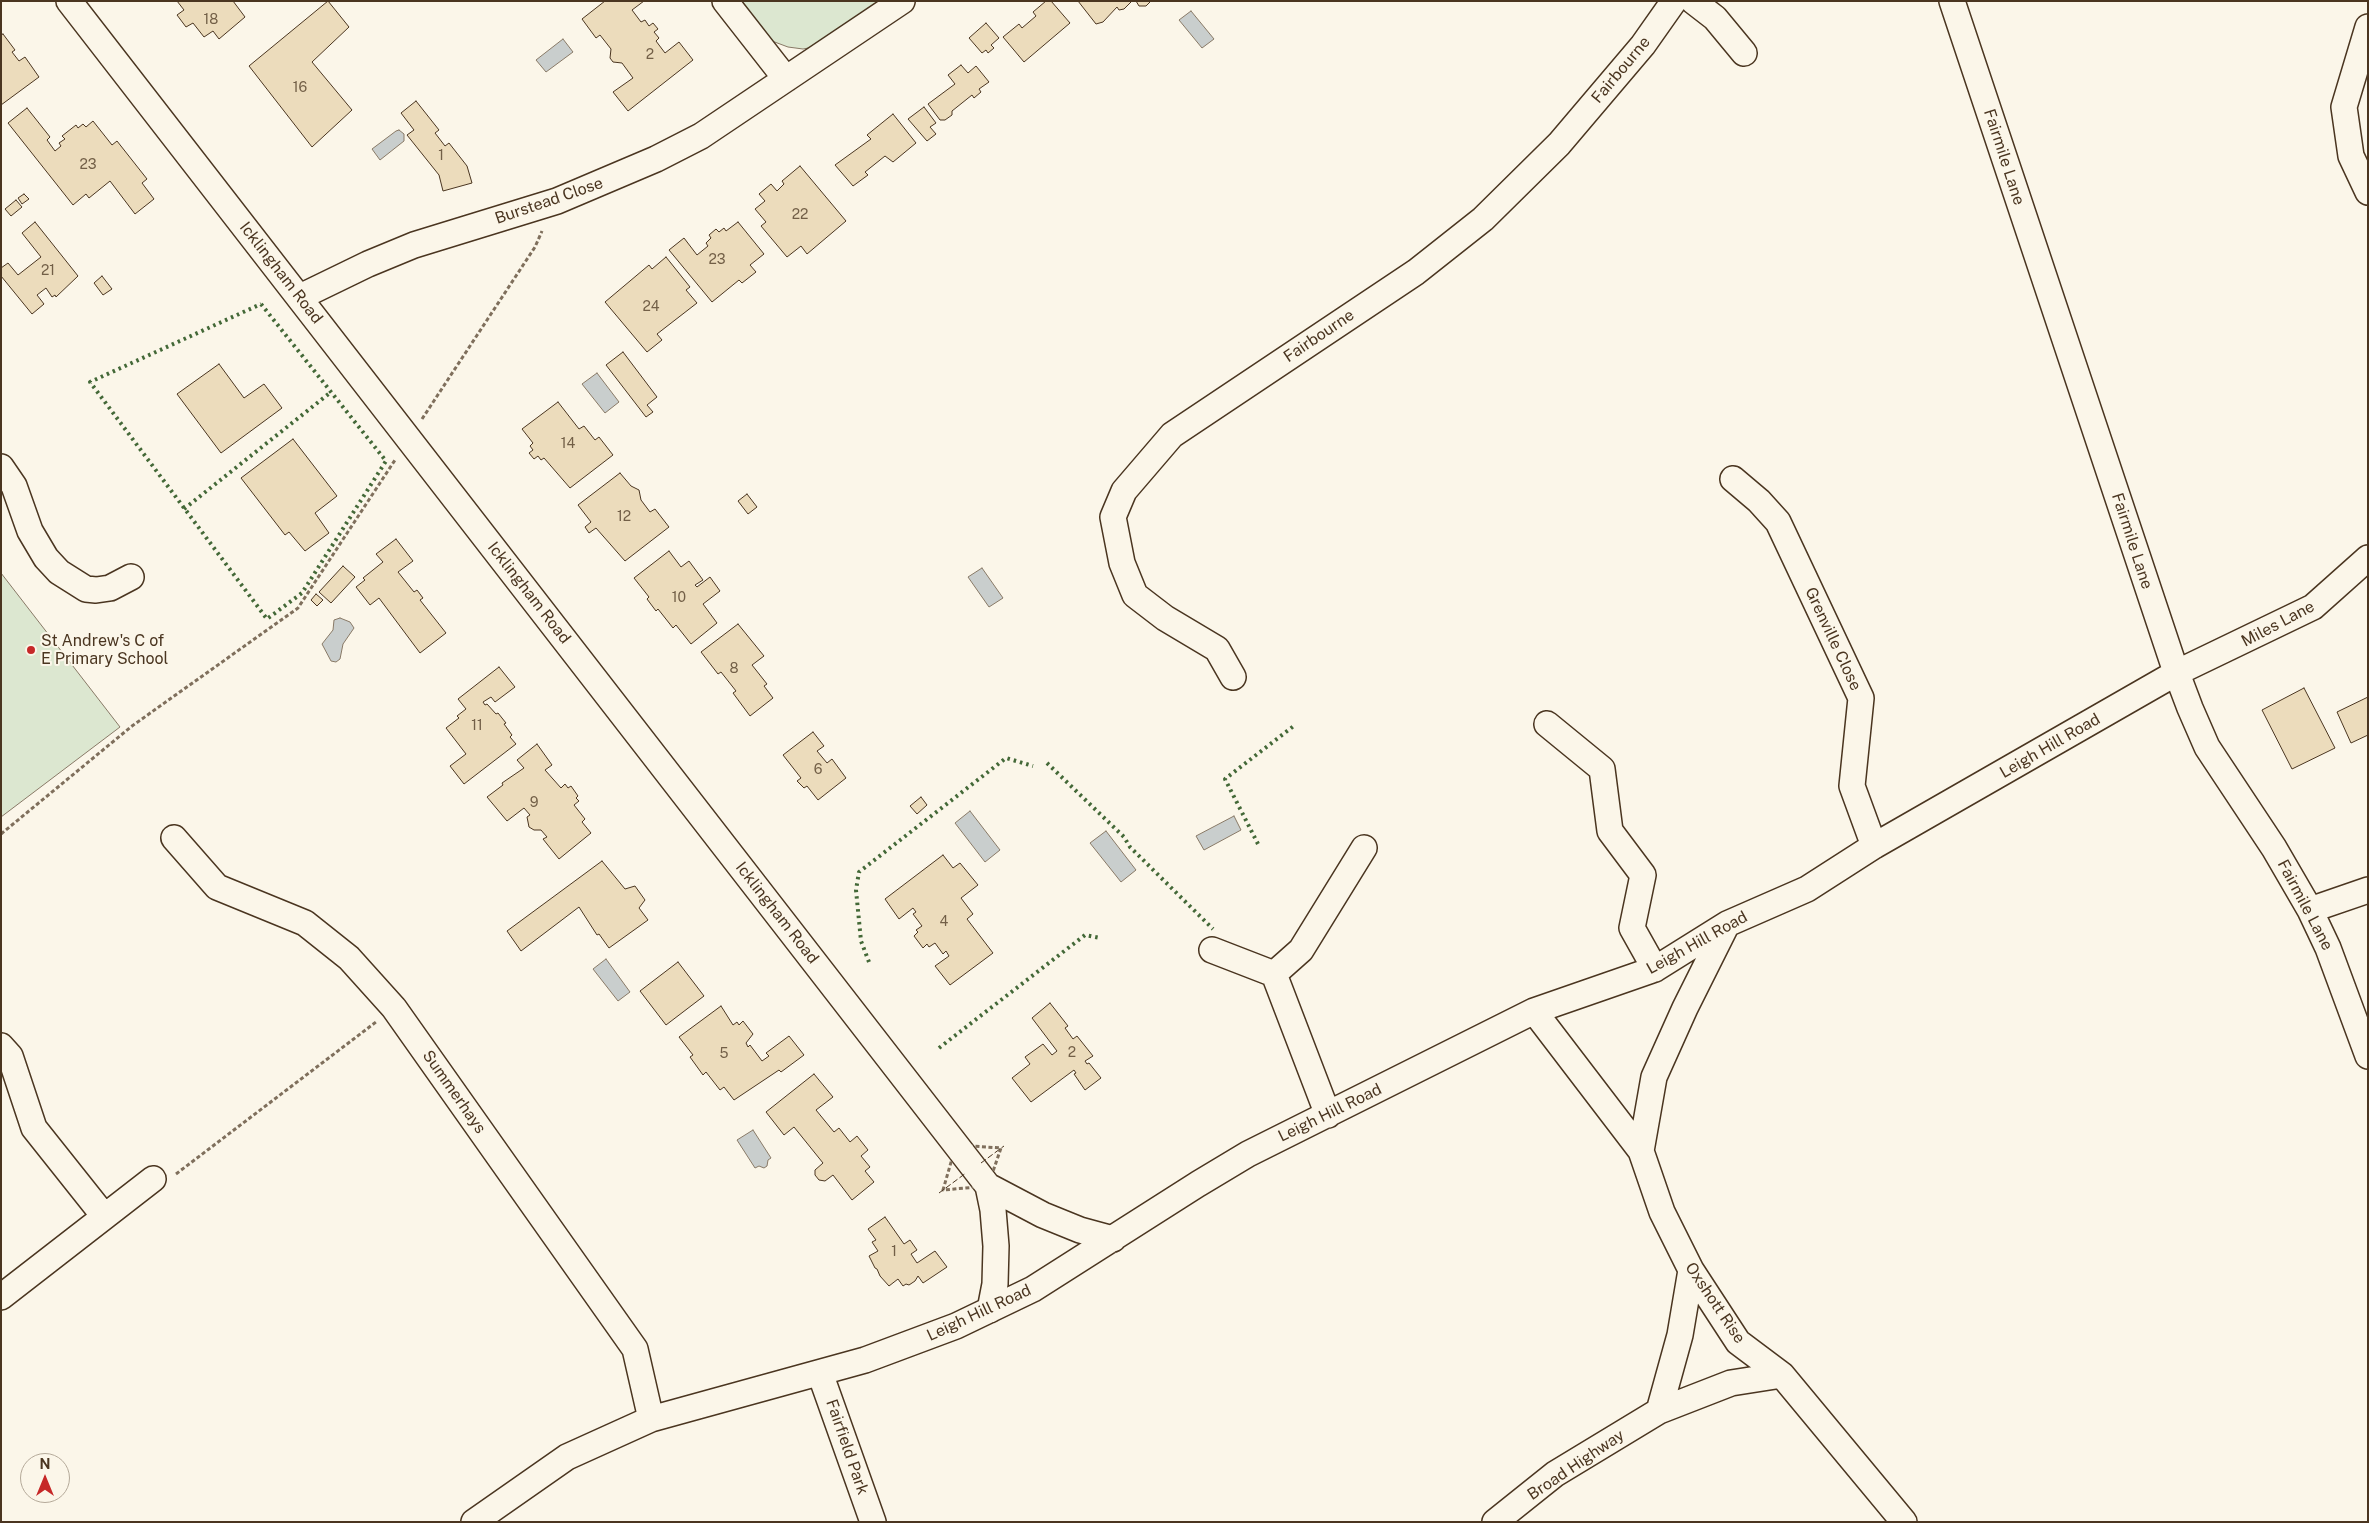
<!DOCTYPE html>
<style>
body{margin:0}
#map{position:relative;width:2369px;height:1523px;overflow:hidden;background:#fbf6e9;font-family:"Public Sans",sans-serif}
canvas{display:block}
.frame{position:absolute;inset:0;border:2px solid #4a3520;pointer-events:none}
.north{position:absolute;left:20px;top:1453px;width:50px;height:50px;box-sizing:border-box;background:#fbf6e9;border:1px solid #b4a999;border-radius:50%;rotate:0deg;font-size:14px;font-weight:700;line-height:20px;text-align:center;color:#4a3520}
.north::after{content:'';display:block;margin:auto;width:18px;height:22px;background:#c62828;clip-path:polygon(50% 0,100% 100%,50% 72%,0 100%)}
</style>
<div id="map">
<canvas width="2369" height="1523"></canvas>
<div class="frame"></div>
<div class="north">N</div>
</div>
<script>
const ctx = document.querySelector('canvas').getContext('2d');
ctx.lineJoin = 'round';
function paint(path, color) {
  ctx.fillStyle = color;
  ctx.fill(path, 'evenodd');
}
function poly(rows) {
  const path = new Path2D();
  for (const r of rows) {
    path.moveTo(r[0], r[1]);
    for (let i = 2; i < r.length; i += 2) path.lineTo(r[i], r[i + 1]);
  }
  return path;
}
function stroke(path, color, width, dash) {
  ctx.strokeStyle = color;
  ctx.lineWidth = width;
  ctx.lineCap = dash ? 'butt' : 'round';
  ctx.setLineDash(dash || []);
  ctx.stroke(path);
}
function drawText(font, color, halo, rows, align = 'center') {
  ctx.font = font + ' "Public Sans",sans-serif';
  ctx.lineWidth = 4;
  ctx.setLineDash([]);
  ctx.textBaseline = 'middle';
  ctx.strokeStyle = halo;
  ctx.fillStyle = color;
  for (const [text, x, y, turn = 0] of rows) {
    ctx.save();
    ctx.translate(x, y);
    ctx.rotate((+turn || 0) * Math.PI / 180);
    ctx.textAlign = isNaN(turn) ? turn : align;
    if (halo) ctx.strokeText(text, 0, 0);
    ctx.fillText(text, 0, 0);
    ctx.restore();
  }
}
const green = poly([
 [736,1,888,1,819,46,803,49,788,47,772,41,759,30,736,1],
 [1,573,120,727,1,817,1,573]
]);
paint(green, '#dce7d0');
stroke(green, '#887966', 1);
const water = poly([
 [1191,11,1214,39,1202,48,1179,20,1191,11],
 [563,39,573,52,546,72,536,60,563,39],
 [399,130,404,134,404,141,380,160,372,149,396,131,399,130],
 [597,373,619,402,605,413,582,384,597,373],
 [982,568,1003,598,989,607,968,577,982,568],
 [340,618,350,622,354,628,343,644,340,659,336,662,331,661,322,644,333,630,334,620,340,618],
 [970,811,1000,850,985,862,955,823,970,811],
 [1234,816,1241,830,1204,850,1196,836,1234,816],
 [1106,831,1136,870,1121,882,1090,843,1106,831],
 [606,959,630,992,618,1001,593,969,606,959],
 [753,1130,771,1158,768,1160,767,1166,764,1168,759,1166,755,1168,737,1140,753,1130]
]);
paint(water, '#c9cecd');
stroke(water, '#887966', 1);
const building = poly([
 [177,1,233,1,245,17,219,39,213,31,204,37,193,23,186,27,177,15,184,10,177,1],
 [328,1,349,27,312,62,352,110,312,147,249,66,328,1],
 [605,1,644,1,632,10,641,22,645,20,649,26,653,23,658,29,654,32,659,38,656,41,665,53,679,42,693,60,628,111,613,92,633,78,622,63,613,62,610,58,611,49,600,35,596,38,582,19,605,1],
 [1046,1,1051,1,1070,23,1024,62,1003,37,1019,24,1022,28,1036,16,1033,12,1046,1],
 [1078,1,1132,1,1124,9,1119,10,1117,7,1103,22,1096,24,1078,1],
 [1136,1,1151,1,1146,6,1139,6,1136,1],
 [986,23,999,38,991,45,994,48,988,53,986,50,982,53,969,38,986,23],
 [3,34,15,50,12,52,19,61,25,57,39,77,1,105,1,35,3,34],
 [961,65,968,73,976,66,989,82,979,89,981,92,974,98,972,95,952,111,952,115,945,120,940,120,928,104,955,84,948,75,961,65],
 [416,101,439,130,435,133,445,146,449,143,467,166,472,183,443,191,439,175,407,135,414,130,401,113,416,101],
 [924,107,936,123,930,127,936,134,927,141,908,119,924,107],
 [27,108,50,137,47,140,55,151,61,146,59,143,65,139,62,136,76,125,78,128,83,124,86,127,93,121,112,145,117,141,147,179,142,183,154,199,135,214,110,181,89,198,86,194,73,205,8,123,27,108],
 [893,114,916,143,893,162,885,156,865,172,868,175,853,186,835,165,871,139,867,135,893,114],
 [800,166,846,221,807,254,801,246,787,257,761,226,766,222,755,209,765,201,759,194,771,184,777,191,784,184,782,181,800,166],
 [24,194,29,199,22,204,18,198,24,194],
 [16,200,22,207,11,216,5,209,16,200],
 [35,222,78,276,56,297,55,295,52,297,46,288,37,295,44,304,32,314,1,276,1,268,8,263,18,275,41,257,22,233,35,222],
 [738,222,764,254,750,265,756,272,742,283,739,280,712,302,669,250,684,238,697,255,708,246,706,243,711,238,709,235,716,229,719,232,724,228,726,231,738,222],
 [666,257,690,287,686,290,697,303,657,334,662,340,647,352,605,302,649,265,652,269,666,257],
 [102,276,112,289,103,295,94,283,102,276],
 [623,352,657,397,647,405,653,412,646,417,606,365,623,352],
 [219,364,244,398,264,384,282,408,221,453,177,394,219,364],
 [558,402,579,429,584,426,595,440,599,437,613,455,570,488,544,458,541,460,538,456,534,459,529,453,533,450,530,446,533,443,522,429,558,402],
 [293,439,337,496,315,513,329,533,305,551,289,532,285,535,241,478,293,439],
 [620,473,631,486,639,490,641,500,650,512,655,509,669,527,625,561,596,528,589,533,585,527,591,522,578,505,620,473],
 [747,494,757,507,748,514,738,501,747,494],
 [396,539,413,561,398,572,414,592,417,590,423,598,420,600,446,633,420,653,379,598,370,605,356,587,365,580,363,578,383,562,376,554,396,539],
 [669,551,681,567,689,561,703,580,695,585,697,587,710,577,720,591,703,604,717,623,691,644,676,625,673,628,658,609,656,611,647,599,649,597,634,578,669,551],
 [343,566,355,577,331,603,319,592,343,566],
 [316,594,323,600,317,606,311,600,316,594],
 [738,624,764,656,752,665,767,684,764,686,773,698,750,716,733,693,736,691,721,672,718,674,701,652,738,624],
 [499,667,515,687,495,702,491,697,483,702,485,705,487,704,496,714,498,713,506,723,504,724,512,735,510,737,516,744,464,784,450,766,466,754,446,728,459,718,457,716,466,709,458,699,499,667],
 [2304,688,2335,748,2292,769,2262,710,2304,688],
 [2368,697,2368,735,2351,743,2337,712,2368,697],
 [813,732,824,746,817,751,827,763,832,759,846,778,818,800,807,786,804,788,797,781,801,778,783,755,813,732],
 [537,744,552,765,545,770,561,788,565,784,568,788,571,786,578,796,576,798,579,801,574,805,585,819,582,822,591,833,559,859,543,839,547,837,541,830,534,830,529,827,527,817,530,815,524,808,507,821,487,797,503,785,502,783,524,768,517,760,537,744],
 [921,797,927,805,917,814,910,806,921,797],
 [943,855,953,868,960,863,978,885,961,898,973,914,967,919,993,953,950,985,935,966,949,956,946,951,943,954,935,943,929,947,927,944,923,948,914,936,918,932,916,930,922,926,913,914,916,912,913,908,899,919,885,899,943,855],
 [602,861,625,889,635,886,645,900,639,908,648,920,609,948,599,934,597,935,579,907,521,951,507,931,602,861],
 [678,962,704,996,666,1025,640,991,678,962],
 [1050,1003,1068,1026,1065,1028,1073,1039,1077,1036,1093,1056,1085,1061,1087,1064,1089,1063,1101,1078,1085,1090,1074,1074,1076,1073,1074,1070,1031,1102,1012,1078,1030,1064,1025,1057,1043,1044,1052,1055,1057,1051,1032,1018,1050,1003],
 [721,1006,733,1025,737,1022,739,1025,743,1021,753,1034,746,1043,748,1047,750,1045,762,1061,769,1056,766,1053,789,1036,804,1055,781,1072,779,1070,734,1100,724,1087,720,1090,706,1072,703,1075,690,1057,693,1055,679,1037,721,1006],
 [814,1074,833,1097,816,1110,834,1132,839,1128,850,1142,857,1136,868,1150,861,1156,870,1167,865,1171,874,1182,852,1200,833,1175,825,1181,819,1180,815,1175,815,1170,823,1163,794,1127,784,1135,766,1112,814,1074],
 [885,1217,904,1244,910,1240,917,1250,911,1254,917,1263,935,1251,947,1267,923,1283,918,1276,915,1281,909,1285,906,1284,903,1286,898,1279,889,1286,880,1276,877,1269,875,1268,869,1256,878,1251,872,1242,876,1240,868,1229,885,1217]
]);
paint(building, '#ecdcbc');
stroke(building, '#4a3520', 1);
const minor = poly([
 [69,1,988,1186,1043,1215,1080,1230,1113,1239],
 [725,1,786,79],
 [1693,1,1715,18,1744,53],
 [1952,1,2173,663,2190,708,2207,747,2274,848,2310,910,2328,948,2368,1056],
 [2368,27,2344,107,2351,156,2368,192],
 [300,297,368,264,414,245,557,201,656,159,701,136,902,1],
 [1,467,14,486,30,531,46,558,59,572,86,589,96,590,110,588,131,577],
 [1733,479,1759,501,1778,522,1861,698,1852,786,1874,846],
 [1233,677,1217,649,1165,618,1135,595,1122,563,1113,517,1124,491,1172,435,1416,272,1483,219,1559,144,1643,45,1674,1],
 [1547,724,1602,769,1610,831,1643,875,1632,928,1655,969],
 [174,838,217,887,305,923,349,958,394,1008,635,1349,651,1419],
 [2310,910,2368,890],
 [1727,924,1685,1008,1654,1077,1641,1151,1662,1212,1691,1270,1738,1342,1782,1375,1904,1522],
 [1212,950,1274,974,1328,1115],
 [1274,974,1301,950,1364,848],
 [1534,1011,1641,1151],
 [1,1046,10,1056,34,1128,104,1216],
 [988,1186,993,1210,996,1246,995,1284,990,1310],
 [1,1297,153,1179],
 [820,1373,873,1522],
 [1659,1411,1680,1335,1691,1270],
 [474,1522,567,1457,651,1419,865,1360,956,1326,1033,1289,1198,1184,1248,1154,1534,1011,1655,969,1727,924,1807,889,1874,846,2176,673,2313,607,2368,558],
 [1495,1522,1555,1474,1659,1411,1731,1383,1782,1375]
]);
stroke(minor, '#4a3520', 28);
stroke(poly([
 [422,419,535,247,542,231],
 [1,834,132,726,298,608,395,460],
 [956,1145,1001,1148,988,1186,943,1190,956,1145],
 [176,1174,376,1022]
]), '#7f6f5c', 3, [4, 2.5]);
stroke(minor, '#fbf6e9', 25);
stroke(poly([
 [261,304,386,461,302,593,267,619,90,382,261,304],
 [184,509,331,392],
 [1047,763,1124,837,1130,847,1213,929],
 [1258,844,1225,779,1295,725],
 [869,962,861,941,856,890,859,872,1006,758,1033,766],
 [939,1048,1085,935,1100,938]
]), '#436837', 4, [2.5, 4]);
stroke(poly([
 [981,1163,1004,1146],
 [939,1193,966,1173]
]), '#4a3520', 1, [6, 2.5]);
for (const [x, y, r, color] of [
 [31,650,5,"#c62828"]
]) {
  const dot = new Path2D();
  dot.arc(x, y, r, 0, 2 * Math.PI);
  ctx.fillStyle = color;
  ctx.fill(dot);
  stroke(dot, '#fbf6e9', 2);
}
drawText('14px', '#725f47', null, [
 ["18",211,20],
 ["2",650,55],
 ["16",300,88],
 ["1",441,156],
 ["23",88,165],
 ["22",800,215],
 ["23",717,260],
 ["21",48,271],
 ["24",651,307],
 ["14",568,444],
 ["12",624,517],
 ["10",679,598],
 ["8",734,669],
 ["11",477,726],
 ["6",818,770],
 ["9",534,803],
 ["4",944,922],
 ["2",1072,1053],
 ["5",724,1054],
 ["1",894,1252]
]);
drawText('16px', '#4a3520', '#fbf6e9', [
 ["Fairbourne",1621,70,-50],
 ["Fairmile Lane",2004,157,72],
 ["Burstead Close",549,201,-19],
 ["Icklingham Road",281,273,52],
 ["Fairbourne",1319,336,-34],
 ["Fairmile Lane",2132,541,72],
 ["Icklingham Road",529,593,52],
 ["Miles Lane",2278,624,-28],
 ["Grenville Close",1833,639,65],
 ["Leigh Hill Road",2050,746,-30],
 ["Fairmile Lane",2305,905,62],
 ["Icklingham Road",777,913,52],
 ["Leigh Hill Road",1697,943,-29],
 ["Summerhays",454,1092,55],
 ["Leigh Hill Road",1330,1113,-26],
 ["Oxshott Rise",1715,1303,56],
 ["Leigh Hill Road",979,1313,-25],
 ["Fairfield Park",847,1447,71],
 ["Broad Highway",1576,1465,-34]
]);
drawText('16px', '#4a3520', '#fbf6e9', [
 ["St Andrew's C of",41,641],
 ["E Primary School",41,659]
], 'left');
</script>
